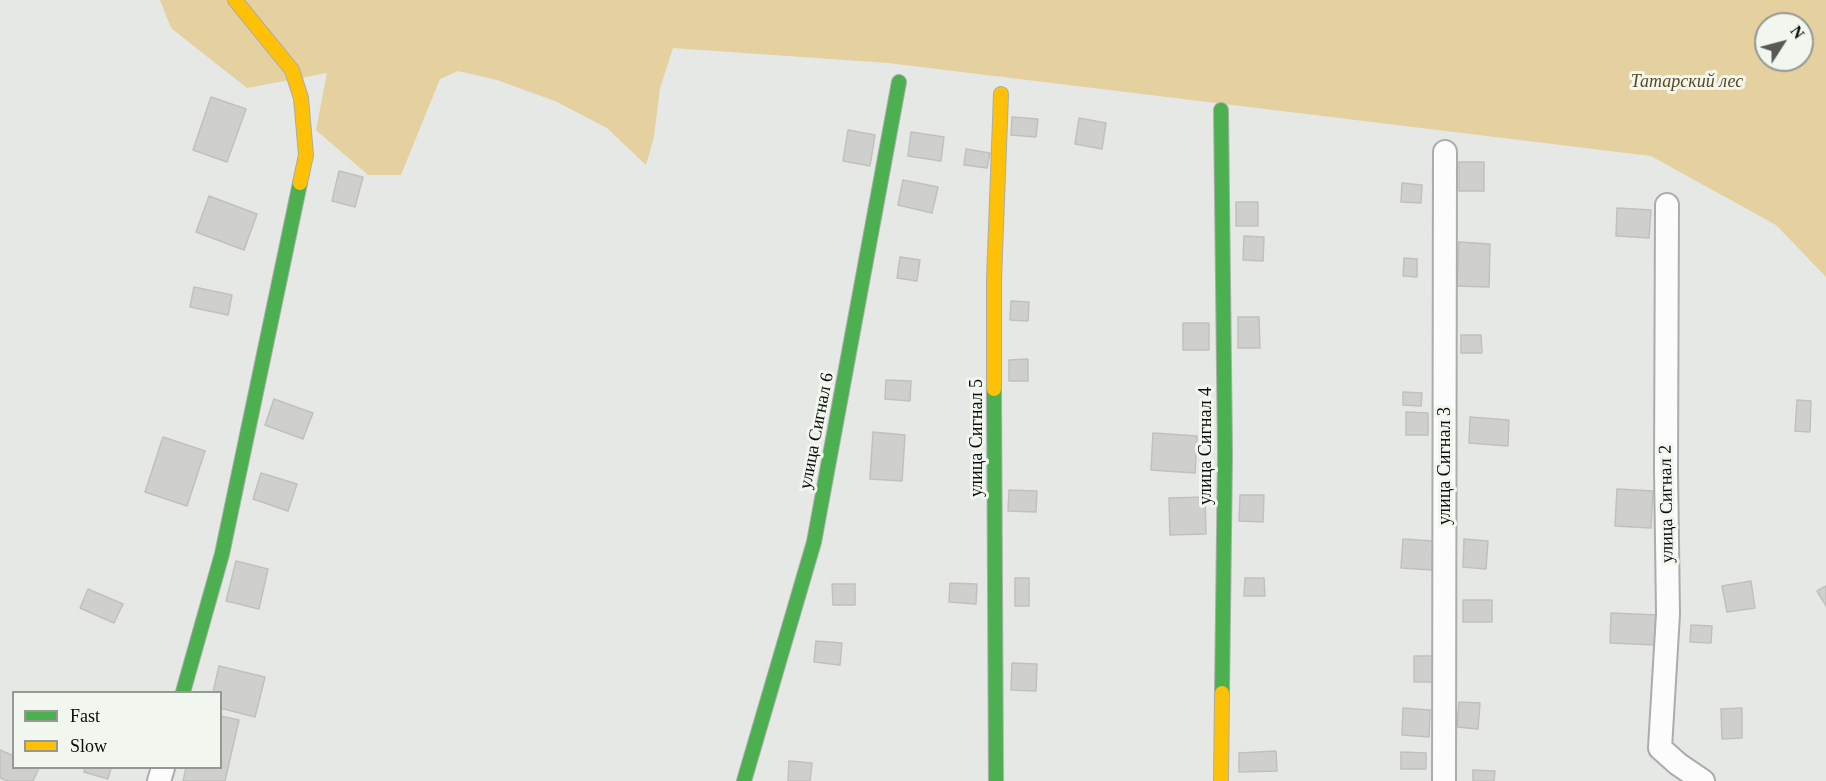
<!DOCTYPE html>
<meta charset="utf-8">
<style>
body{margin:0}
#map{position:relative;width:1826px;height:781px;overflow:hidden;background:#e5e8e4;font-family:Georgia,serif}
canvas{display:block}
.legend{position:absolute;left:12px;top:691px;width:210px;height:78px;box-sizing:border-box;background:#f1f7ef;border:2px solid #959993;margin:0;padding:8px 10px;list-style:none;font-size:18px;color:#0a0c09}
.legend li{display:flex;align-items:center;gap:12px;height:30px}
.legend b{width:30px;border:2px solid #959993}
.north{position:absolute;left:1754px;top:12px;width:60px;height:60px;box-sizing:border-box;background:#f1f7ef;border:2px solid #959993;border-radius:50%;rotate:54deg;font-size:16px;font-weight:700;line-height:24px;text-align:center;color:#0a0c09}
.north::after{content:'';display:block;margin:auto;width:21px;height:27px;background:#575956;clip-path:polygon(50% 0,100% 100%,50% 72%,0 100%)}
</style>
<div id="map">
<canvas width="1826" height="781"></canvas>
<ul class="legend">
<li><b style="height:8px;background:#4caf50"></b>Fast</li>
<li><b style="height:8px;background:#ffc107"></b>Slow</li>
</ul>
<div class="north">N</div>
</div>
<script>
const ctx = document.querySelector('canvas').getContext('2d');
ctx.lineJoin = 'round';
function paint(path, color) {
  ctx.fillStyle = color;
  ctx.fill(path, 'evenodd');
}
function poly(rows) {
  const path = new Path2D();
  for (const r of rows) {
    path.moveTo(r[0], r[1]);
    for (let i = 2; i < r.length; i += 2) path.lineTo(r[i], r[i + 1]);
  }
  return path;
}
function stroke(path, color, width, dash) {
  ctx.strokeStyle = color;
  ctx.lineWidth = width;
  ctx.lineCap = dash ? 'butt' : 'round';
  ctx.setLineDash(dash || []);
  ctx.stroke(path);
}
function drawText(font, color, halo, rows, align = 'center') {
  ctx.font = font + ' Georgia,serif';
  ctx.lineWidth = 6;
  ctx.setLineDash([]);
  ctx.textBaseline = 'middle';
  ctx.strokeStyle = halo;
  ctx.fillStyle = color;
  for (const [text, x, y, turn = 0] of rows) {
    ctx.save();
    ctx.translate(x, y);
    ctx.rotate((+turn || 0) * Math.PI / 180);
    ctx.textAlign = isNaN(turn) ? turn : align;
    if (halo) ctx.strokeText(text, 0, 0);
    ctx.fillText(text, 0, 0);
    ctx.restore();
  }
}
paint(poly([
 [160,0,1826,0,1826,277,1776,225,1651,156,888,63,673,48,660,88,654,137,646,165,607,128,555,101,497,80,458,71,440,79,401,175,368,175,316,130,327,73,247,88,171,28],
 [1766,24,1802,24,1802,60,1766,60]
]), '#e5d09f');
const building = poly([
 [211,97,246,109,227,162,193,150,211,97],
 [1012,117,1038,119,1036,137,1011,135,1012,117],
 [1079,118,1106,123,1102,149,1075,144,1079,118],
 [848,130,875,135,870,166,843,161,848,130],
 [911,132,944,137,941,161,908,156,911,132],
 [966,149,990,153,987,168,964,165,966,149],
 [1459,162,1484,162,1484,191,1459,191,1459,162],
 [339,171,363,177,355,207,332,201,339,171],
 [903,180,938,187,932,213,898,205,903,180],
 [1402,183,1422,185,1421,203,1401,202,1402,183],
 [209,196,257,214,244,250,196,232,209,196],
 [1236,202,1258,202,1258,226,1236,226,1236,202],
 [1617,208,1651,210,1649,238,1616,236,1617,208],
 [1244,236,1264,237,1263,261,1243,260,1244,236],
 [1459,242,1490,244,1489,287,1457,286,1459,242],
 [900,257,920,260,917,281,897,278,900,257],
 [1404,258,1417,259,1417,277,1403,276,1404,258],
 [194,287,232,295,228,315,190,307,194,287],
 [1011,301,1029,302,1028,321,1010,320,1011,301],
 [1238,317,1259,317,1260,348,1238,348,1238,317],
 [1183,323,1209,323,1209,350,1183,350,1183,323],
 [1461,335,1481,335,1482,353,1461,353,1461,335],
 [1028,359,1028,381,1009,381,1009,360,1028,359],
 [886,380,911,381,910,401,885,399,886,380],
 [1403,392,1422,393,1421,406,1403,405,1403,392],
 [274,399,313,413,303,439,265,425,274,399],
 [1797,400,1811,401,1810,432,1795,431,1797,400],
 [1406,412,1428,413,1428,435,1406,435,1406,412],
 [1470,417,1509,420,1508,446,1469,443,1470,417],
 [873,432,905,435,902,481,870,479,873,432],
 [1153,433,1197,436,1195,473,1151,470,1153,433],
 [163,437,205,451,187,506,145,492,163,437],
 [261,473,297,484,288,511,253,499,261,473],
 [1617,489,1653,491,1651,528,1615,526,1617,489],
 [1009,490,1037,491,1036,512,1008,511,1009,490],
 [1240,495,1264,495,1263,522,1239,521,1240,495],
 [1205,497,1206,534,1170,535,1169,498,1205,497],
 [1403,539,1433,541,1432,570,1401,568,1403,539],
 [1464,539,1488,541,1486,569,1463,567,1464,539],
 [236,561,268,569,259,609,226,601,236,561],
 [1015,578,1029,578,1029,606,1015,606,1015,578],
 [1245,578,1264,578,1265,596,1244,596,1245,578],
 [1751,581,1755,608,1727,612,1722,586,1751,581],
 [950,583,977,584,976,604,949,602,950,583],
 [832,584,855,584,855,605,833,605,832,584],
 [1826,586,1826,606,1817,591,1826,586],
 [88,589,123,604,114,623,80,608,88,589],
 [1463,600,1492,600,1492,622,1463,622,1463,600],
 [1611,613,1657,615,1656,645,1610,643,1611,613],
 [1691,625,1712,626,1711,643,1690,642,1691,625],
 [816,641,842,643,840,665,814,662,816,641],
 [1414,656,1438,656,1438,682,1414,682,1414,656],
 [1012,663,1037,664,1036,691,1011,690,1012,663],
 [219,666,265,677,255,717,220,708,220,692,213,692,219,666],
 [1459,702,1480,703,1478,729,1457,727,1459,702],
 [1403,708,1430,710,1429,737,1402,735,1403,708],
 [1742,708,1742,738,1722,739,1721,709,1742,708],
 [220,716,239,720,225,781,183,781,186,768,220,768,220,716],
 [0,750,14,756,14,768,39,768,33,781,7,781,0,778,0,750],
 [1276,751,1277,771,1239,772,1239,753,1276,751],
 [1401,752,1426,753,1426,769,1401,769,1401,752],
 [789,761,812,763,810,781,788,781,789,761],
 [85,768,111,768,108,779,84,772,85,768],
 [1473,770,1495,771,1494,781,1473,781,1473,770]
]);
paint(building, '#cfd0cd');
stroke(building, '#c0c1be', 1.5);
const street = poly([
 [1667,205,1666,470,1668,614,1660,748,1678,764,1703,781],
 [159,781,163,768],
 [1444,781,1445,152]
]);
const fast = poly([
 [1221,110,1225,454,1222,693],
 [994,389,996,781],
 [183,692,222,554,300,183],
 [744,781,814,542,899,82]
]);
const slow = poly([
 [235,0,292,70,301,98,306,155,300,183],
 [994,389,994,280,1001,94],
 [1221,781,1222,693]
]);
stroke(street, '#aaadaa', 26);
stroke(fast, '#aaadaa', 16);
stroke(slow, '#aaadaa', 16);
stroke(street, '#fbfcfb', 22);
stroke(fast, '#4caf50', 14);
stroke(slow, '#ffc107', 14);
drawText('italic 18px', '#5c4920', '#f1f7ef', [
 ["Татарский лес",1687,82]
]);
drawText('18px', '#0a0c09', '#f1f7ef', [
 ["улица Сигнал 6",817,431,-79],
 ["улица Сигнал 5",977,438,-90],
 ["улица Сигнал 4",1206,446,-90],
 ["улица Сигнал 3",1445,466,-90],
 ["улица Сигнал 2",1667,504,-91]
]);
</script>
